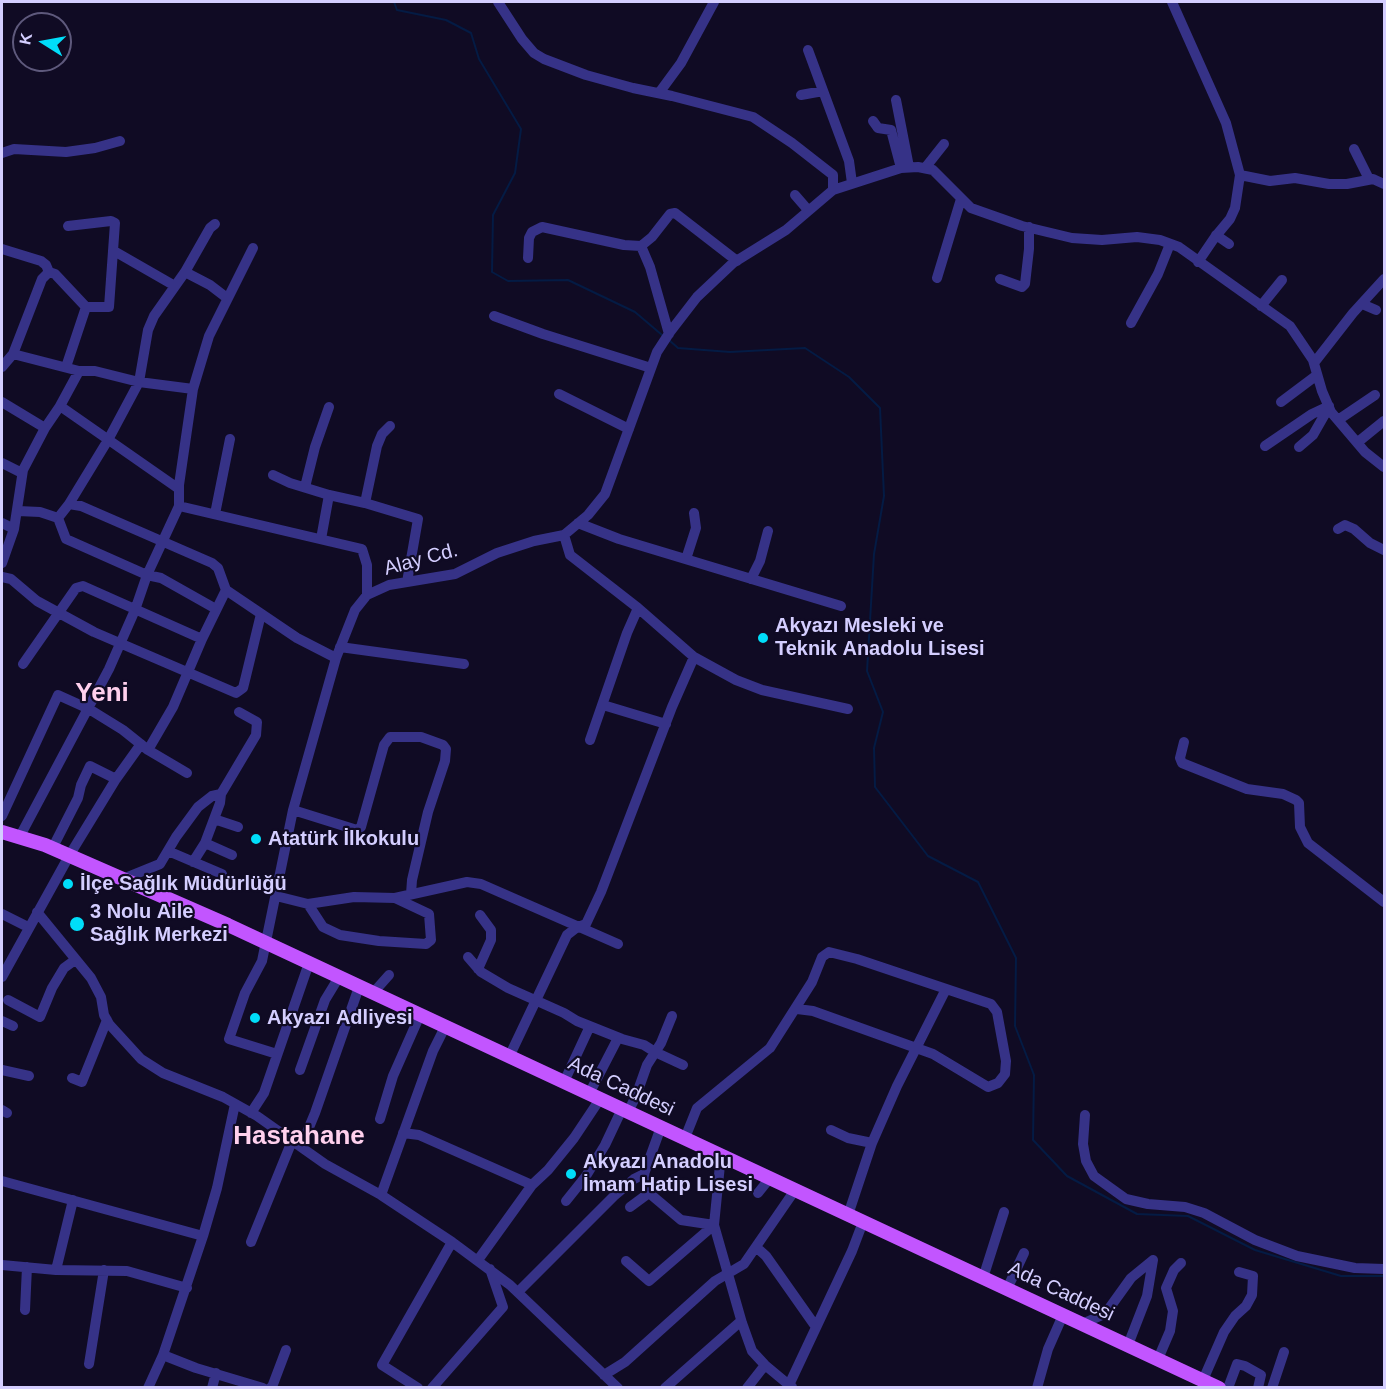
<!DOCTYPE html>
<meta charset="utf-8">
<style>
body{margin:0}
#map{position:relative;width:1386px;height:1389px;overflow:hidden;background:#100b24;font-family:Helvetica,sans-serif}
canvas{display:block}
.frame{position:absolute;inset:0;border:3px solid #d4ceff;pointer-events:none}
.north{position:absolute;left:12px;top:12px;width:60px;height:60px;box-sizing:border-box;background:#100b24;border:2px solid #5e597c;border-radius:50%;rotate:281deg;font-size:16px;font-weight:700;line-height:24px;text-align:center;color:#d4ceff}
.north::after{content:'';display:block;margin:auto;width:21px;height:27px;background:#00ddf9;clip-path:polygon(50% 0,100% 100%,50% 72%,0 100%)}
</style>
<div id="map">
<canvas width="1386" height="1389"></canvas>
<div class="frame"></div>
<div class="north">K</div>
</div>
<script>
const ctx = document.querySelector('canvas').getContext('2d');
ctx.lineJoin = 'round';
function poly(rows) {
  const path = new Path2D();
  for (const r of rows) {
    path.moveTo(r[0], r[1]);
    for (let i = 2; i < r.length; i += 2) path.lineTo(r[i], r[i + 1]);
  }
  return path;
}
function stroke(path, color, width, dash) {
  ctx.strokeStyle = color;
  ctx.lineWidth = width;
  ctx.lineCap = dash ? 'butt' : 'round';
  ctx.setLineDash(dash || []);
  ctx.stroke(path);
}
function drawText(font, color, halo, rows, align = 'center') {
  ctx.font = font + ' Helvetica,sans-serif';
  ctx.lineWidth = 4.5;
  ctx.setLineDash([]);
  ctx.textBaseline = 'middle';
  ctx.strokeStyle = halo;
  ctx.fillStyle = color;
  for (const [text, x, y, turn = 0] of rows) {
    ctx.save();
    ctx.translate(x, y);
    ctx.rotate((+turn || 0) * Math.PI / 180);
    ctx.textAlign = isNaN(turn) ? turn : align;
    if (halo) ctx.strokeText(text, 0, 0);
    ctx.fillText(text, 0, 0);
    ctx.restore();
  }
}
stroke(poly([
 [394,2,397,10,446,20,471,33,479,59,521,129,515,173,493,215,492,272,508,281,568,280,635,312,662,335],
 [669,340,678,348,730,352,805,348,849,377,880,408,884,496,874,554,867,671,883,712,874,748,875,787,928,856,978,882,1016,958,1015,1026,1034,1075,1033,1140,1067,1176,1137,1214,1188,1216,1255,1250,1341,1276,1384,1276]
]), '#041b44', 2);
stroke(poly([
 [498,2,522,39,534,53,544,59,586,75,633,88,672,96,753,117,792,143,833,175,833,190],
 [1172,2,1226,123,1240,175,1235,208,1230,219,1215,237,1198,262],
 [808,50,849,161,852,183],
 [659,93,681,63,714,2],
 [801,95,823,91],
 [896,100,909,167],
 [873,121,878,128,891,130,901,168],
 [1354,149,1369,179],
 [2,153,14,149,66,152,95,148,120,141],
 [925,168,944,144],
 [1240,175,1270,181,1295,178,1329,184,1347,184,1373,179,1384,184],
 [795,195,808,210],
 [215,224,210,228,185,272,210,285,227,298],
 [68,226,111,221,115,223,109,307,86,307,55,274,49,272,42,279,13,354,79,371],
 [1216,235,1229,244],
 [641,246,650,267,669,334],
 [2,249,41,261,46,265,49,272],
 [114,251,175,286],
 [528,258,529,238,532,232,542,227,624,245,641,246,652,237,670,214,675,213,737,261],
 [185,272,154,316,148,330,139,382,108,440,69,504,58,518,66,539,147,575,161,578,216,609],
 [937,278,961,199],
 [1000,279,1022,287,1025,284,1029,249,1029,227],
 [1362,304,1376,310],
 [1261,306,1282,280],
 [494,316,543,334,651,368],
 [1131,323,1158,274,1170,244],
 [1314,363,1353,313,1384,279],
 [2,367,13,354],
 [66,367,86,307],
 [559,394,629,429],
 [2,402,45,428,60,406],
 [1281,402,1317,375],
 [1338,420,1375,395],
 [1358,442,1384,421],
 [1265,446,1312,414,1329,406],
 [1299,447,1313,435,1329,407],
 [2,463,22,473],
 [273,475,290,483,329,495,365,503,418,519,407,582],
 [305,487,315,447,329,407],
 [179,489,60,406,79,371,95,371,139,382,193,389],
 [365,503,377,446,382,434,390,426],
 [69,504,81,506,212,563,218,568,226,590,297,638,336,658],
 [179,506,362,549,367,565,367,595],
 [18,511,40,512,58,518],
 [215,514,230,439],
 [2,523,14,529],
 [578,523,619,539,841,606],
 [1338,529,1345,525,1354,529,1370,543,1384,550],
 [564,535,570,555,638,608,694,657,736,680,762,690,848,709],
 [321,539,329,495],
 [686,559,696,528,694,513],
 [2,563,14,529,23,470,45,428],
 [2,577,11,579,37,601,94,632,236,693,243,688,246,676,261,614],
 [751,579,760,561,768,531],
 [340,647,464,664],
 [23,664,76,588,83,586,202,639],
 [603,705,666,724],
 [590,740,627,633,638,608],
 [1184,742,1180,758,1182,763,1247,789,1283,794,1296,800,1299,803,1300,827,1308,843,1384,902],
 [148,750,173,707,202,639,226,590],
 [293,810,357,830,361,827,384,745,390,737,421,737,443,745,446,749,445,761,428,812,412,880,411,894],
 [2,816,58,695,89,709,123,730,148,750,187,773],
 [214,819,238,827],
 [19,838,109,669,135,610,147,575,179,506,179,485,193,389,209,336,253,248],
 [205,843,232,855],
 [52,849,78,798,81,785,90,766,116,779],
 [168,851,222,874],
 [193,862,205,843,220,803,221,794],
 [123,879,160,864,176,837,198,807,212,796,221,794,256,735,257,722,239,712],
 [276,896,308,904,354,897,395,898,467,882,481,884,618,944],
 [308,904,323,927,340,935,379,941,426,944,431,940,429,914,395,898],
 [37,912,91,978,101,997,104,1015,109,1024,141,1059,163,1073,223,1097,257,1116,325,1164,381,1195,452,1242,510,1285,618,1388],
 [2,914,28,927],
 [468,957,481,972,508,988,564,1013,577,1021,622,1039,644,1045,655,1052,683,1065],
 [478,969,491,940,491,930,480,915],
 [2,977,69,856,116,779,141,744],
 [373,993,389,975],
 [8,1000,40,1017,52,988,64,968,75,960],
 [2,1021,13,1026],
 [277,1054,229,1039,245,993,262,961,293,810,336,658,355,610,367,595,389,585,455,574,497,553,534,541,564,535,588,515,605,494,657,352,670,332,697,297,733,263,786,230,833,190,901,168,918,167,933,170,971,208,1022,226,1072,238,1102,240,1137,237,1160,240,1179,247,1290,326,1313,360,1322,391,1331,412,1365,452,1384,467],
 [509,1057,567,935,576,928,586,924,601,892,672,707,694,657],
 [2,1070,29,1076],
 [300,1070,325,1000,339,977],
 [72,1078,82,1082,107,1020],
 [564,1082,590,1026],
 [589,1094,618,1038],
 [2,1110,7,1113],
 [628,1112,636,1096,647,1065,661,1043,672,1016],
 [251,1113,264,1093,309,963],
 [1085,1115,1083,1144,1086,1161,1094,1176,1126,1199,1148,1204,1185,1207,1204,1213,1255,1240,1297,1256,1355,1268,1384,1269],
 [380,1119,393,1076,420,1015],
 [661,1127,644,1174,649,1193,681,1220,714,1225],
 [831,1130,848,1138,872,1143],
 [403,1133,419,1135,532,1185],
 [685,1138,697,1108,770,1048,812,982,822,957,829,952,857,959,991,1004,997,1012,1006,1061,1005,1074,998,1083,988,1087,933,1054,813,1011,797,1009],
 [298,1145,305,1137,315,1113,359,987],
 [721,1155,714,1225,742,1323,752,1351,765,1365,789,1385],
 [2,1181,203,1236],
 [758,1193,770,1178],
 [381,1195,433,1051,445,1027],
 [566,1201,586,1176,605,1145,622,1109],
 [630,1207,649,1193],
 [848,1215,872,1143,897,1086,946,989],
 [251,1242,292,1141],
 [756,1247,766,1256,816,1327],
 [478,1260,532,1185,548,1170,574,1138,600,1099],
 [626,1261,649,1281,714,1225],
 [2,1265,56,1270,127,1271,187,1288],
 [56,1270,73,1200],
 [983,1278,1004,1212],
 [1007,1289,1024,1253],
 [518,1292,614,1196,634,1179,644,1174],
 [25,1310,27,1267],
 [1082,1324,1100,1316,1108,1310,1131,1278,1153,1260,1147,1296,1128,1345],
 [163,1355,196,1368,263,1388],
 [1158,1359,1170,1331,1173,1311,1166,1288,1174,1270,1181,1263],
 [89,1364,104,1270],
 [604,1375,625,1362,715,1281,744,1264,795,1190],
 [1203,1380,1224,1332,1235,1316,1246,1306,1252,1295,1253,1276,1239,1272],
 [792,1387,789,1385,852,1251,863,1222],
 [148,1388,163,1355,203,1236,217,1188,235,1104],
 [212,1388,216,1373],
 [270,1388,272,1387,286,1350],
 [418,1388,382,1365,452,1242],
 [432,1388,503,1307,490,1269],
 [665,1388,741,1321],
 [747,1388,765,1365],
 [1037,1388,1048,1349,1063,1315],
 [1228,1388,1237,1364,1245,1366,1261,1375,1258,1388],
 [1272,1388,1284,1352]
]), '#363287', 10);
stroke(poly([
 [2,832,45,845,228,925,1219,1388]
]), '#c255ff', 14);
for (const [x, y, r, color] of [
 [763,638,6,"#00ddf9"],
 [256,839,6,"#00ddf9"],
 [68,884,6,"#00ddf9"],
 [77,924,8,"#00ddf9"],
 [255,1018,6,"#00ddf9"],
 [571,1174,6,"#00ddf9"]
]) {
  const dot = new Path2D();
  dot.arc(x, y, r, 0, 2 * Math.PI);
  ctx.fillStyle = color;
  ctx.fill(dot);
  stroke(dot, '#100b24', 2);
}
drawText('20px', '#d4ceff', '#100b24', [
 ["Alay Cd.",421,560,-15],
 ["Ada Caddesi",621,1087,25],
 ["Ada Caddesi",1061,1292,25]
]);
drawText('bold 20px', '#d4ceff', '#100b24', [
 ["Akyazı Mesleki ve",775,626],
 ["Teknik Anadolu Lisesi",775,649],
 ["Atatürk İlkokulu",268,839],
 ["İlçe Sağlık Müdürlüğü",80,884],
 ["3 Nolu Aile",90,912],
 ["Sağlık Merkezi",90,935],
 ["Akyazı Adliyesi",267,1018],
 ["Akyazı Anadolu",583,1162],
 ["İmam Hatip Lisesi",583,1185]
], 'left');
drawText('bold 26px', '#ffd0ed', '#100b24', [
 ["Yeni",102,694],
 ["Hastahane",299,1137]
]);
</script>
